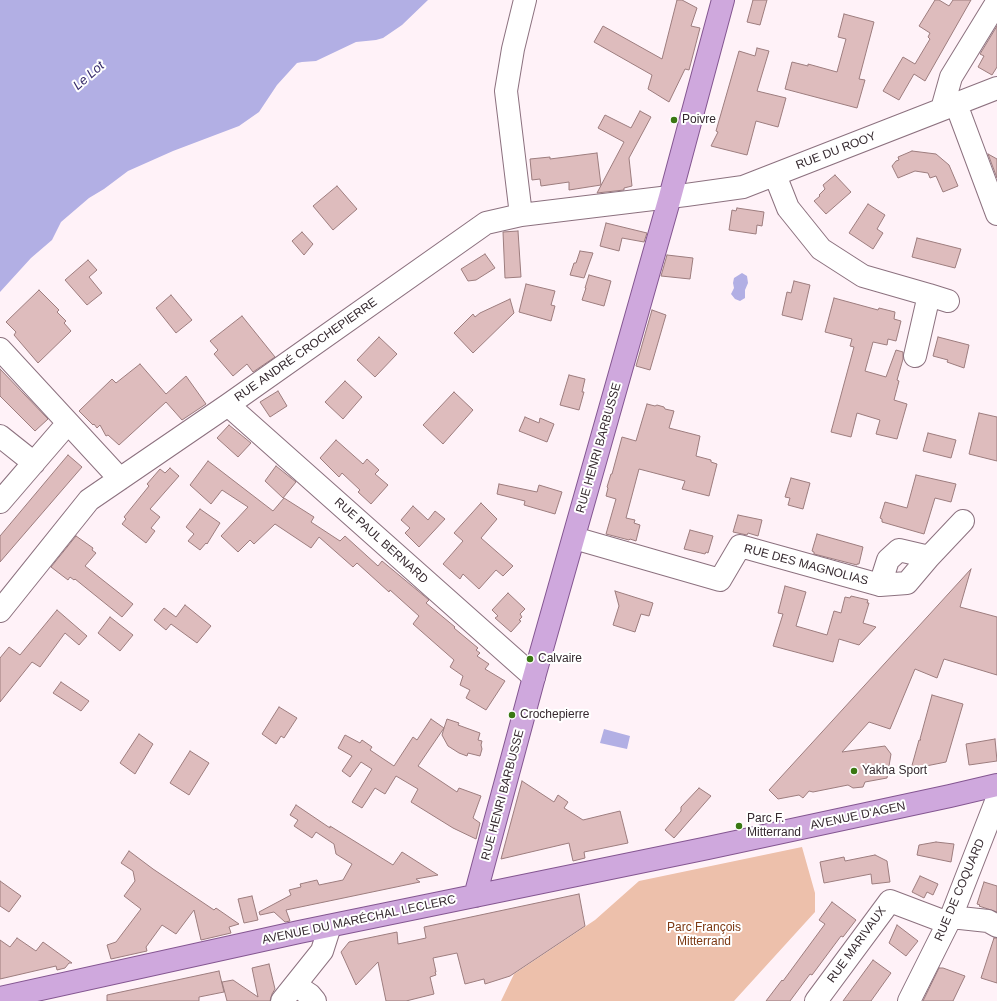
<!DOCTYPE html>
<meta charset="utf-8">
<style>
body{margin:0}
canvas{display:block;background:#fff2f8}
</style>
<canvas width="997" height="1001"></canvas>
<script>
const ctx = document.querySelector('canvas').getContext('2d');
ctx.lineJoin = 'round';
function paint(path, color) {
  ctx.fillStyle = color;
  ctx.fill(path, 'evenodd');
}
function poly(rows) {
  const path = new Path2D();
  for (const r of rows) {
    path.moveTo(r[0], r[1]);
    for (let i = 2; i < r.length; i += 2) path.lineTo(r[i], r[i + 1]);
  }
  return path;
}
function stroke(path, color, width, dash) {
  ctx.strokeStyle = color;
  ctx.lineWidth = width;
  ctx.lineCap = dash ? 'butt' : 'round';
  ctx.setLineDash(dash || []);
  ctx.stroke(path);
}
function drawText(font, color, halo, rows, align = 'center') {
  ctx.font = font + ' Helvetica,sans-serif';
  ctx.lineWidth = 4;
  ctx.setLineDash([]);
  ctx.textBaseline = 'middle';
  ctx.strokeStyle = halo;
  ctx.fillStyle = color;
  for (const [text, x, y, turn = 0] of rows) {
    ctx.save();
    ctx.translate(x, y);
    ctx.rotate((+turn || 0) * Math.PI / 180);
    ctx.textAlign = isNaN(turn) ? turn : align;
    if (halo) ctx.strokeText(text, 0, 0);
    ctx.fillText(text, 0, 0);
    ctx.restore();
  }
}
paint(poly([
 [802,847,815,893,815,912,734,1001,501,1001,514,974,595,920,639,881]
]), '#edc0ab');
paint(poly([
 [0,0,428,0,402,25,383,38,376,40,356,42,316,61,302,62,297,63,277,85,259,112,239,126,173,151,128,171,104,189,89,198,61,222,52,240,31,258,0,292],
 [742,273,747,276,748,283,745,290,745,298,740,301,735,299,731,294,734,288,733,283,734,278],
 [604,729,630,736,627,749,600,743]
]), '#b2afe4');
const building = poly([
 [677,0,682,0,697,8,691,26,700,28,689,70,685,69,669,102,648,89,652,75,594,42,603,26,662,59,677,0],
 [753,0,767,0,760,25,747,22,753,0],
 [935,0,939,0,949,6,953,0,971,0,925,81,914,74,899,100,883,91,903,57,915,64,930,39,928,37,930,33,919,26,935,0],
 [844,14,874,22,859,79,865,80,857,108,785,89,792,62,808,66,808,64,837,72,846,39,838,37,844,14],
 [997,26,997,67,992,75,978,67,984,56,980,54,997,26],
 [757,48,769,51,757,91,786,98,778,127,756,121,747,155,711,146,718,132,716,131,739,51,755,56,757,48],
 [640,111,651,117,629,158,632,186,624,188,624,190,597,193,624,142,598,128,605,115,631,128,640,111],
 [912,151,936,154,949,165,958,186,943,192,936,176,930,178,928,173,915,171,898,178,892,166,896,161,899,160,898,157,912,151],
 [597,153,601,185,569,190,569,182,541,186,540,179,532,180,530,159,550,157,550,159,597,153],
 [988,154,997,159,997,178,988,154],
 [835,175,851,192,826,214,814,201,820,196,819,195,825,189,823,185,835,175],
 [337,186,357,209,333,230,313,206,337,186],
 [868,204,885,215,877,229,883,233,873,249,849,233,868,204],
 [737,208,764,212,762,226,757,225,756,234,729,230,732,210,736,211,737,208],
 [606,223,647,233,644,242,622,238,619,251,600,246,606,223],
 [518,231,521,277,505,278,503,232,518,231],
 [302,232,313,244,304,255,292,241,302,232],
 [917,238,961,249,955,268,912,257,917,238],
 [580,251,593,253,584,278,570,275,574,263,576,263,580,251],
 [485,254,495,268,476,280,468,281,461,269,485,254],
 [667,255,693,258,690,279,661,276,667,255],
 [88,260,97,270,89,277,102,293,87,305,65,280,88,260],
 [589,275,611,281,604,306,582,300,586,288,585,288,589,275],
 [794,281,810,285,802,320,782,315,787,292,791,293,794,281],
 [526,284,555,291,551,305,555,306,551,321,519,312,526,284],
 [39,290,59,310,57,312,66,321,64,323,71,331,38,363,14,335,16,332,6,322,39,290],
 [171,295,192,320,176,333,156,308,171,295],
 [834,298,878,310,879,308,895,312,894,319,901,321,896,341,888,339,887,345,873,342,865,371,886,377,896,350,903,352,903,359,897,380,899,381,894,400,907,404,897,439,876,434,880,420,857,413,851,437,831,432,854,347,850,346,852,339,825,332,834,298],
 [510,299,514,313,473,353,454,333,473,314,475,317,480,313,510,299],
 [652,310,666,315,650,370,636,366,652,310],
 [242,316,275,357,253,372,247,364,233,376,214,354,218,350,210,341,242,316],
 [379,337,397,354,375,377,357,360,379,337],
 [938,337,969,345,964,368,947,362,948,360,933,356,938,337],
 [140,364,166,394,186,376,206,404,182,420,166,402,119,445,108,435,106,436,100,425,97,428,94,424,93,425,79,411,112,379,116,383,140,364],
 [0,369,48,419,35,431,0,396,0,369],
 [569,375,585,379,582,392,584,392,579,410,560,405,569,375],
 [345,381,362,397,343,419,325,402,345,381],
 [278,391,287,406,270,417,260,402,278,391],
 [454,392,473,410,443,444,423,425,454,392],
 [647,404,655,406,657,405,664,407,665,409,674,411,669,428,700,436,696,456,711,460,711,462,717,464,709,496,682,489,685,481,639,469,626,518,635,520,634,523,640,525,636,541,630,539,629,540,606,534,616,499,606,496,608,488,607,487,611,474,612,474,622,437,636,441,647,404],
 [979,413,997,417,997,461,969,454,979,413],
 [525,417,539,423,540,418,554,424,547,442,519,431,525,417],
 [229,425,251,443,238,457,217,438,229,425],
 [928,433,956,440,951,458,923,451,928,433],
 [336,440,363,464,367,459,379,470,375,474,388,485,371,504,358,492,360,490,342,473,339,477,320,458,336,440],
 [68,455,82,467,0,562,0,536,68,455],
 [208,461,273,511,284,498,314,517,311,522,340,541,345,536,378,566,382,561,429,600,426,603,455,627,454,628,478,648,476,650,480,653,477,656,489,664,485,669,505,681,486,710,466,698,470,690,460,685,463,676,450,667,454,660,413,624,419,616,390,590,389,592,357,563,353,567,319,537,311,548,275,524,254,544,250,540,238,552,221,536,248,507,222,490,211,504,190,485,208,461],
 [276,466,296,482,283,498,265,481,276,466],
 [170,468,179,476,150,509,160,517,151,528,155,531,146,543,122,524,126,519,124,517,149,486,147,484,160,469,165,473,170,468],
 [916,475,956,484,951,502,935,498,924,534,882,522,882,519,880,518,885,502,907,508,916,475],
 [791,478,810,483,803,509,788,505,790,498,785,497,791,478],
 [499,484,537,492,539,485,562,492,555,514,524,505,525,501,497,494,499,484],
 [481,503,497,519,481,538,513,566,503,576,496,570,479,589,463,574,460,579,443,564,463,541,454,533,481,503],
 [413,506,428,520,435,511,445,519,419,547,405,533,410,528,401,520,413,506],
 [200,509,220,523,207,544,206,543,200,550,188,541,194,534,186,527,200,509],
 [738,515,762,520,758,536,748,533,747,535,733,532,738,515],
 [690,530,713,536,708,553,706,552,705,554,684,549,690,530],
 [817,534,863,547,859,564,857,564,857,565,814,554,814,552,812,551,817,534],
 [76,536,93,548,92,550,96,553,85,566,133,604,122,617,75,579,74,580,70,577,68,580,51,567,76,536],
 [971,569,960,607,997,617,997,675,944,659,937,678,915,669,890,729,869,722,842,752,885,746,891,754,887,778,865,782,863,787,853,788,848,785,813,792,809,791,803,798,799,795,778,799,769,790,971,569],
 [785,586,806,592,796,626,827,635,834,611,841,613,845,597,850,598,851,596,868,600,867,603,869,603,863,623,876,627,859,645,839,639,833,662,773,646,783,614,778,613,785,586],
 [615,591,653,603,649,616,641,614,635,632,613,625,619,606,615,591],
 [508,593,525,609,520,614,522,617,519,620,521,621,511,632,495,618,498,616,492,610,508,593],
 [185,605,211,626,197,643,171,624,166,630,154,620,164,608,176,617,185,605],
 [57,610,87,636,79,645,65,633,40,667,32,662,0,702,0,658,9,647,20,655,57,610],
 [110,617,133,635,120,651,98,633,110,617],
 [61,682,89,701,81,711,53,693,61,682],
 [932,695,963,704,946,762,911,769,919,740,921,740,920,739,932,695],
 [279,707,297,718,284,738,281,736,276,744,262,734,279,707],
 [431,719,444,728,447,719,459,723,458,725,480,733,478,740,482,741,481,745,482,749,480,756,468,753,467,756,459,753,448,746,442,735,444,728,418,766,457,792,459,788,481,796,473,818,480,823,476,839,453,828,411,802,418,789,396,776,385,794,375,788,362,808,352,802,372,769,361,762,350,777,342,771,352,756,338,748,345,735,360,743,362,740,372,747,370,750,394,766,413,737,417,740,431,719],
 [139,734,153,744,135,774,120,763,139,734],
 [995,739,997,761,969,765,966,744,995,739],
 [190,751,209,763,189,795,170,783,190,751],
 [522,781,554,802,558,795,568,802,564,808,583,820,620,811,628,843,584,852,585,858,573,861,569,843,501,859,522,781],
 [699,788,711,796,674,838,665,830,681,811,681,807,699,788],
 [296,805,330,828,330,826,393,865,402,852,438,875,416,879,420,882,286,910,290,921,285,922,274,912,260,915,259,912,291,895,289,890,301,887,300,884,317,880,319,885,343,880,352,864,336,854,334,844,316,832,312,838,294,826,298,820,290,815,296,805],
 [936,842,954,844,951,862,917,855,919,845,936,842],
 [129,851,153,869,214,910,216,908,239,924,229,927,231,933,201,940,194,910,176,934,162,925,146,947,147,951,111,959,107,945,116,942,141,909,124,896,135,881,133,871,121,863,129,851],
 [875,855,887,861,890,882,872,884,871,874,824,883,820,862,844,857,845,861,875,855],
 [920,876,938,884,933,895,927,892,924,898,912,892,920,876],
 [0,881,21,896,9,912,0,906,0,881],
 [984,882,997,886,997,912,979,906,980,905,977,904,984,882],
 [579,894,585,926,510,976,485,984,484,979,465,984,457,953,433,958,436,972,435,972,436,975,430,977,434,994,406,1001,386,1001,378,962,356,985,341,952,349,942,397,932,398,944,426,938,424,927,579,894],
 [252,896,258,920,244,923,238,899,252,896],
 [832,902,856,920,843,937,841,936,812,975,810,974,790,1001,766,1001,782,980,783,981,825,924,819,920,832,902],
 [897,925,918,941,906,956,889,943,897,925],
 [17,938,36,951,43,942,72,963,69,963,65,968,57,970,56,966,0,979,0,940,10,947,17,938],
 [994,938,997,938,997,983,981,978,994,938],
 [873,960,891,973,871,1001,843,1001,873,960],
 [269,964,275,989,272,994,270,1001,227,1001,222,982,233,980,258,997,252,968,269,964],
 [939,968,943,968,965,976,953,1001,923,1001,939,968],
 [219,971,224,992,199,997,199,1001,107,1001,107,995,219,971]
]);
paint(building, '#debcbd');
stroke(building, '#9d7d7e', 1);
const minor = poly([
 [956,104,997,214],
 [942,109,951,77,997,2],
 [775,175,788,208,821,249,863,276,929,295,915,356],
 [521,215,506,91,513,49,525,0],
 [929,295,948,301],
 [0,349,120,479],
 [228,405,534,677],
 [0,436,34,463],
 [0,502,68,423],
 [574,538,720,580,740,546,880,585,907,583,929,557,963,521],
 [880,585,888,560,899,550,929,557],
 [0,611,89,500,228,405,486,223,521,215,686,195,743,187,997,88],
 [951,917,988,921,997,926],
 [295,985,310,995,315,1001],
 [282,1001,322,951,330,926],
 [816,1001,890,901,948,923],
 [909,1001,951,917,997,799]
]);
const major = poly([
 [475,896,534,677,670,197,723,0],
 [0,998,299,932,708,848,950,796,997,785]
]);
stroke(minor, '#8c717f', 24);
stroke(major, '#845691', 24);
stroke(minor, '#fff', 22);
stroke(major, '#cfa8dd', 22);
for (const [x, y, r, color] of [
 [674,120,4,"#3a7812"],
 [530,659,4,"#3a7812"],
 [512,715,4,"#3a7812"],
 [854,771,4,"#3a7812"],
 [739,826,4,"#3a7812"]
]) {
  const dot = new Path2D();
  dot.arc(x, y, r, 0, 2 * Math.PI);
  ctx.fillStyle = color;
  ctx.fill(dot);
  stroke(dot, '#fff', 1.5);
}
drawText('12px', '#35292f', '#fff', [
 ["Poivre",682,120],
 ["Calvaire",538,659],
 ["Crochepierre",520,715],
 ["Yakha Sport",862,771],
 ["Parc F.",747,819],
 ["Mitterrand",747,833]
], 'left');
drawText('12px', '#35292f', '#fff', [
 ["RUE DU ROOY",836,151,-21],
 ["RUE ANDRÉ CROCHEPIERRE",306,350,-35],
 ["RUE HENRI BARBUSSE",599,448,-74],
 ["RUE PAUL BERNARD",381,541,42],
 ["RUE DES MAGNOLIAS",806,565,15],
 ["RUE HENRI BARBUSSE",503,795,-75],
 ["AVENUE D'AGEN",858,816,-12],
 ["RUE DE COQUARD",960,890,-67],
 ["AVENUE DU MARÉCHAL LECLERC",359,920,-12],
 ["RUE MARIVAUX",857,945,-54]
]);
drawText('12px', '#7c3913', '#fff', [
 ["Parc François",704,928],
 ["Mitterrand",704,942]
]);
drawText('italic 13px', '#362b6a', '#fff', [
 ["Le Lot",89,76,-41]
]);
</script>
